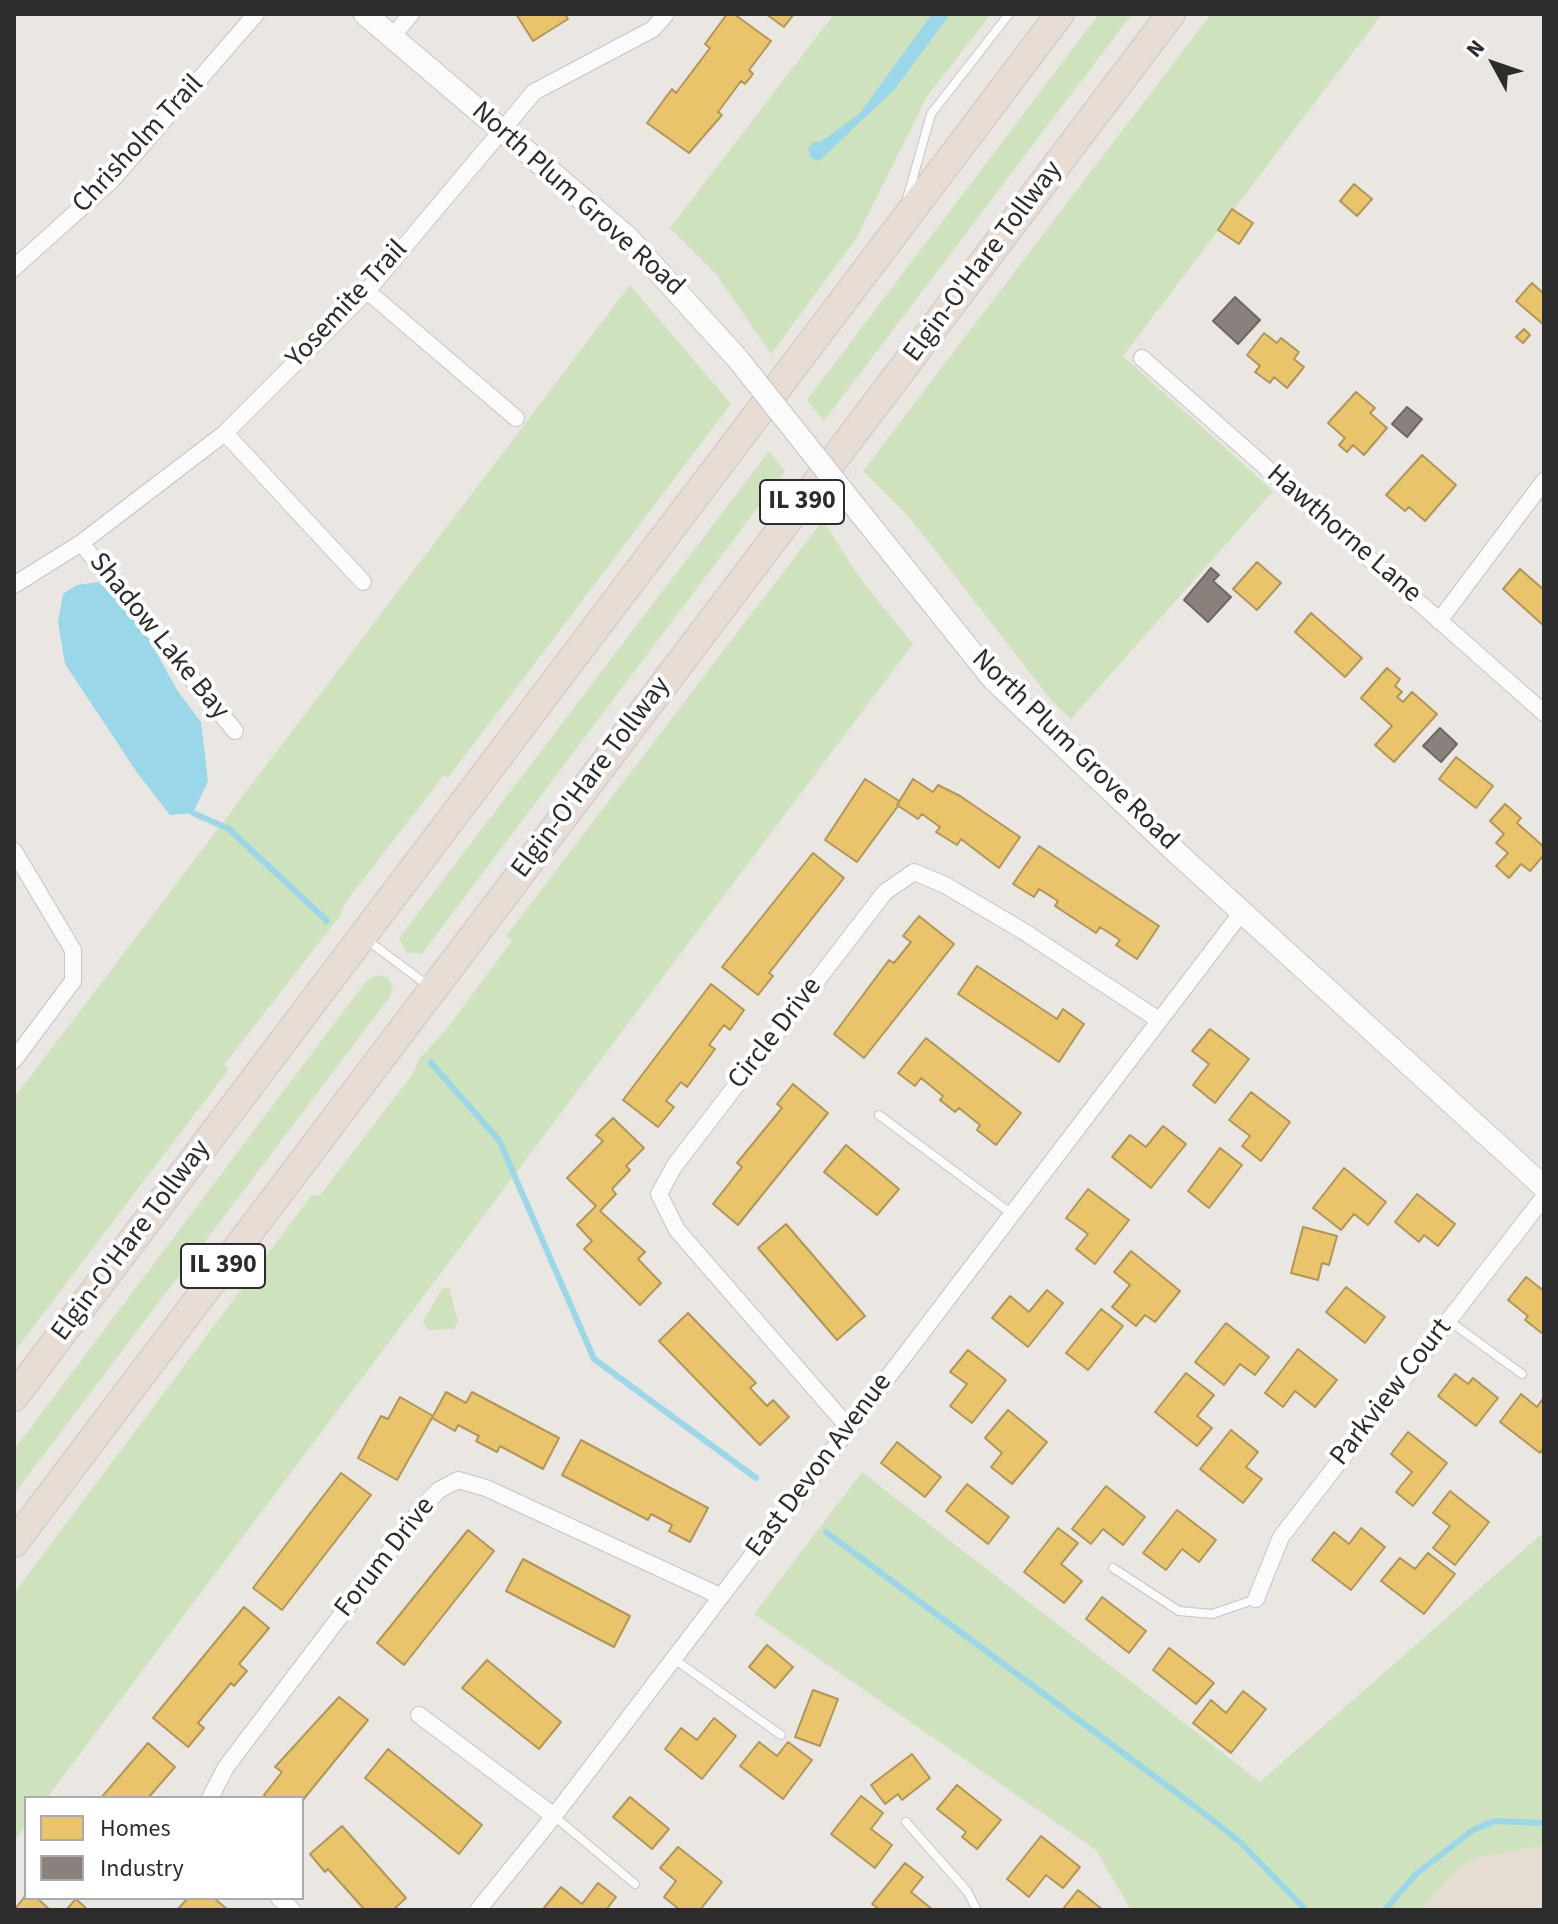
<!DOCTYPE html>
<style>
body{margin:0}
#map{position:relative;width:1558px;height:1924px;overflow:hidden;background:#eae6e2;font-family:"Source Sans 3",sans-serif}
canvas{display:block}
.frame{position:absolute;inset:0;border:16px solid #2c2c2c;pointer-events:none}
.legend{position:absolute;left:24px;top:1796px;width:280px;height:104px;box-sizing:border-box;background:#fff;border:2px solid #ababab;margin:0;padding:10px 14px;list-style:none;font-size:24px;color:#2c2c2c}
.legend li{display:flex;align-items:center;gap:16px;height:40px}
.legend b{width:40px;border:2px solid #ababab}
.north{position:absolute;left:1454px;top:24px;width:80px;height:80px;-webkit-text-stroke:6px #fff;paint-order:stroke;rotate:310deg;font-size:22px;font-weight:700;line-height:32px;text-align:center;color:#2c2c2c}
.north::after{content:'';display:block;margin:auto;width:28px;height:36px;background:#2c2c2c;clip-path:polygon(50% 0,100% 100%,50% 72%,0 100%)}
</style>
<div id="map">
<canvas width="1558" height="1924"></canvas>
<div class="frame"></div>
<ul class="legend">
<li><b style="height:22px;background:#e9c46a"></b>Homes</li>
<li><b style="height:22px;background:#8a817c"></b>Industry</li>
</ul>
<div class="north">N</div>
</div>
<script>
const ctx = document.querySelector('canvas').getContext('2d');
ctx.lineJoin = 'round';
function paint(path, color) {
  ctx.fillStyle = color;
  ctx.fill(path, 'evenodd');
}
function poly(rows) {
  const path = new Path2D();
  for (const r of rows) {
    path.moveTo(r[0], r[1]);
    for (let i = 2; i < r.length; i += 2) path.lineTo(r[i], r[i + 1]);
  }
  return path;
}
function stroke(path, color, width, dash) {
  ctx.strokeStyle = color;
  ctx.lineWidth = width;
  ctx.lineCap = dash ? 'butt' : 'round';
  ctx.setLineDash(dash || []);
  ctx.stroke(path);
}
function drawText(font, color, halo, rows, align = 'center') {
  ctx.font = font + ' "Source Sans 3",sans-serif';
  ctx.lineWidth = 8;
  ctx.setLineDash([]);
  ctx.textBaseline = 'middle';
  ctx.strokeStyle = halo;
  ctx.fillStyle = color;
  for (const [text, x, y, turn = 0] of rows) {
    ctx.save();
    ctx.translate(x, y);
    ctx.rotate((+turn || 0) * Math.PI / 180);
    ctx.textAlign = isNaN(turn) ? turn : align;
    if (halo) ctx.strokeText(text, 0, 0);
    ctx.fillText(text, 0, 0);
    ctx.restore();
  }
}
paint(poly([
 [1544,1845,1544,1910,1421,1910,1459,1867,1480,1857]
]), '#e4ddd1');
paint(poly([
 [834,14,991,14,926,98,856,239,771,354,716,274,670,228],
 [1099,14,1132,14,824,421,807,400],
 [1211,14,1382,14,1123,356,1273,491,1071,719,1051,700,910,518,863,471],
 [630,285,731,404,448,778,444,775,345,903,339,917,224,1065,229,1069,14,1352,14,1098],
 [769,451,785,471,422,954,406,952,399,938],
 [823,520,859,577,913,644,47,1798,26,1798,26,1826,14,1842,14,1593,311,1196,320,1195,412,1075,419,1059,445,1031,512,941,506,936],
 [378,975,388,978,393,986,389,998,14,1494,14,1450,367,980],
 [449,1287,458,1322,454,1329,428,1330,423,1322,425,1318,442,1289],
 [862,1472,1260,1782,1544,1532,1544,1845,1480,1857,1459,1867,1421,1910,1131,1910,1096,1850,754,1614]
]), '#cee3bd');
paint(poly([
 [932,14,950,14,895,89,819,161,811,158,808,149,813,142,822,141,860,113],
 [98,582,135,614,177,690,201,722,208,781,193,813,170,815,138,774,65,664,58,622,63,594,77,585]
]), '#9ad7e8');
const homes = poly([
 [516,14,565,14,568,19,533,41,516,14],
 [727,14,734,14,771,41,749,70,753,74,745,84,741,81,718,112,722,115,689,153,647,123,672,89,676,93,710,48,705,44,727,14],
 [766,14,794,14,784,27,766,14],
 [1354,184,1372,199,1357,216,1340,201,1354,184],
 [1232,209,1253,223,1239,244,1218,230,1232,209],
 [1532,283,1544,294,1544,325,1516,301,1532,283],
 [1524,329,1530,335,1523,343,1516,337,1524,329],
 [1264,333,1277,343,1281,338,1299,352,1294,359,1304,367,1287,388,1274,377,1270,383,1255,372,1260,366,1247,355,1264,333],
 [1356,392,1375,408,1370,413,1387,428,1364,455,1353,445,1347,452,1339,445,1345,438,1328,423,1356,392],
 [1422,455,1456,485,1425,521,1409,507,1405,511,1386,495,1422,455],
 [1257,562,1281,583,1257,610,1233,589,1257,562],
 [1520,569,1544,590,1544,626,1503,589,1520,569],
 [1311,613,1362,658,1345,677,1295,632,1311,613],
 [1387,668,1400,679,1395,686,1402,692,1397,697,1403,702,1412,692,1437,714,1394,762,1375,745,1392,726,1361,698,1387,668],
 [1456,757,1493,786,1476,808,1439,779,1456,757],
 [865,779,899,801,898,806,857,862,825,840,865,779],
 [913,779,933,792,938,785,960,796,1020,837,999,868,961,839,957,845,936,832,940,827,922,814,918,819,897,805,913,779],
 [1505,804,1521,818,1517,823,1544,847,1544,855,1530,871,1521,864,1509,878,1496,866,1508,853,1496,843,1504,834,1490,821,1505,804],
 [1039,846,1159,926,1137,959,1116,945,1120,940,1100,927,1096,933,1055,906,1058,901,1039,889,1034,897,1013,884,1039,846],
 [813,853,844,878,769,973,773,976,758,995,722,967,813,853],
 [919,916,954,944,864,1058,834,1034,889,960,894,963,911,942,903,936,919,916],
 [977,966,1057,1019,1063,1009,1084,1024,1059,1062,958,994,977,966],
 [711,984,744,1010,730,1030,724,1025,709,1045,715,1049,687,1087,681,1082,666,1101,674,1107,658,1127,623,1100,711,984],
 [1210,1029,1249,1059,1215,1103,1193,1085,1209,1064,1192,1051,1210,1029],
 [926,1038,1021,1113,996,1145,977,1130,980,1125,959,1108,955,1112,940,1100,943,1096,921,1078,915,1086,898,1073,926,1038],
 [793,1084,828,1113,738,1225,713,1204,742,1167,737,1163,782,1108,777,1104,793,1084],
 [1251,1092,1290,1122,1261,1161,1242,1146,1250,1136,1229,1120,1251,1092],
 [613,1118,644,1148,626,1166,630,1170,612,1189,616,1194,600,1211,645,1252,638,1259,661,1283,640,1305,584,1249,592,1241,577,1225,596,1206,567,1178,603,1141,596,1135,613,1118],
 [1163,1126,1186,1144,1151,1188,1112,1157,1130,1135,1146,1147,1163,1126],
 [846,1145,899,1189,877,1215,824,1172,846,1145],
 [1220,1148,1242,1165,1209,1208,1188,1191,1220,1148],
 [1344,1168,1386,1202,1368,1225,1354,1214,1341,1230,1313,1208,1344,1168],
 [1088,1189,1129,1220,1095,1264,1076,1249,1088,1234,1066,1218,1088,1189],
 [1417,1194,1455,1224,1438,1246,1424,1235,1419,1242,1395,1222,1417,1194],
 [786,1224,865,1316,837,1340,758,1248,786,1224],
 [1303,1227,1337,1236,1329,1265,1322,1263,1318,1280,1291,1273,1303,1227],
 [1131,1251,1180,1291,1155,1322,1145,1315,1136,1326,1112,1307,1130,1285,1114,1272,1131,1251],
 [1526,1277,1544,1291,1543,1334,1525,1320,1528,1316,1508,1300,1526,1277],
 [1346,1287,1385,1317,1365,1343,1326,1312,1346,1287],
 [1047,1290,1063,1303,1028,1347,992,1318,1010,1296,1029,1312,1047,1290],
 [1101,1309,1123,1326,1088,1370,1066,1353,1101,1309],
 [688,1313,756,1383,750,1388,767,1406,773,1400,789,1417,760,1445,659,1341,688,1313],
 [1226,1323,1269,1357,1255,1375,1240,1364,1224,1385,1195,1362,1226,1323],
 [1298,1349,1337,1380,1315,1407,1295,1391,1283,1407,1265,1393,1298,1349],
 [968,1350,1006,1380,972,1423,950,1406,967,1384,950,1372,968,1350],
 [1186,1373,1214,1395,1197,1416,1212,1428,1197,1446,1155,1412,1186,1373],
 [1455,1374,1468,1384,1473,1378,1498,1398,1476,1426,1438,1396,1455,1374],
 [446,1392,466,1403,472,1392,559,1438,543,1469,500,1446,497,1452,476,1441,479,1436,458,1425,455,1431,432,1418,446,1392],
 [1521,1394,1537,1407,1544,1397,1544,1447,1540,1453,1500,1422,1521,1394],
 [400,1397,433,1416,397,1480,358,1458,381,1416,388,1419,400,1397],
 [1008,1410,1047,1442,1012,1484,991,1467,1002,1453,985,1438,1008,1410],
 [1231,1430,1258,1452,1246,1467,1262,1479,1243,1503,1200,1469,1231,1430],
 [1408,1432,1447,1463,1413,1506,1396,1492,1412,1472,1391,1454,1408,1432],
 [581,1440,708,1508,690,1542,669,1531,672,1525,651,1514,648,1520,562,1475,581,1440],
 [897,1442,941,1477,925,1497,881,1463,897,1442],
 [341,1473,371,1495,282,1610,253,1588,341,1473],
 [967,1484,1009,1517,988,1544,946,1511,967,1484],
 [1106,1486,1145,1517,1123,1545,1103,1529,1091,1544,1072,1529,1106,1486],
 [1450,1491,1489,1522,1455,1565,1433,1548,1450,1526,1433,1513,1450,1491],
 [1177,1510,1216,1540,1199,1562,1182,1549,1166,1570,1143,1553,1177,1510],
 [1058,1528,1078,1543,1061,1564,1082,1581,1064,1603,1024,1572,1058,1528],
 [1361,1528,1385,1547,1351,1590,1312,1560,1334,1532,1349,1544,1361,1528],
 [468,1530,494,1551,404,1665,377,1643,468,1530],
 [1428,1553,1455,1574,1424,1614,1381,1581,1400,1558,1415,1569,1428,1553],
 [523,1559,630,1616,614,1647,506,1591,523,1559],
 [1102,1597,1146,1631,1129,1653,1086,1619,1102,1597],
 [244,1607,269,1628,239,1664,247,1671,234,1686,231,1683,198,1723,204,1728,188,1747,153,1718,244,1607],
 [767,1645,793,1667,775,1688,749,1667,767,1645],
 [1169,1648,1214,1683,1196,1704,1153,1670,1169,1648],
 [487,1660,561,1722,539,1749,462,1688,487,1660],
 [813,1690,838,1699,820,1746,795,1737,813,1690],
 [1243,1691,1266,1709,1231,1753,1193,1723,1211,1700,1226,1713,1243,1691],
 [339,1697,368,1720,302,1801,302,1798,268,1798,264,1795,282,1772,275,1767,339,1697],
 [714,1718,736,1736,702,1779,665,1749,681,1728,697,1740,714,1718],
 [759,1742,777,1756,788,1742,812,1760,783,1799,740,1766,759,1742],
 [148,1743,175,1767,148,1798,101,1798,148,1743],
 [388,1749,482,1825,459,1854,365,1778,388,1749],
 [912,1754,930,1778,902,1800,898,1794,885,1804,871,1785,912,1754],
 [957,1785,1001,1820,977,1849,962,1837,966,1832,937,1809,957,1785],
 [861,1796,883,1813,871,1829,892,1845,875,1868,831,1834,861,1796],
 [630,1797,669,1829,652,1849,613,1817,630,1797],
 [342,1826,406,1898,393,1910,365,1910,328,1869,325,1872,310,1854,342,1826],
 [1041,1836,1080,1867,1063,1888,1046,1875,1029,1897,1007,1879,1041,1836],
 [678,1847,722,1882,700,1910,680,1910,664,1897,676,1881,660,1868,678,1847],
 [905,1863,923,1877,911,1892,933,1910,880,1910,872,1904,905,1863],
 [598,1883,616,1897,606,1910,543,1909,561,1887,582,1904,598,1883],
 [1078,1890,1103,1910,1062,1910,1078,1890],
 [26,1895,37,1898,50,1910,14,1910,26,1895],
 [188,1898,214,1898,228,1910,177,1910,188,1898],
 [76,1899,88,1910,66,1910,76,1899]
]);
paint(homes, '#e9c46a');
stroke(homes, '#b09657', 2);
const industry = poly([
 [1235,297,1260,320,1238,344,1213,321,1235,297],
 [1407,407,1422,419,1407,437,1392,424,1407,407],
 [1211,568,1219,575,1213,581,1231,597,1208,622,1184,600,1211,568],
 [1440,728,1457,744,1441,762,1423,746,1440,728]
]);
paint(industry, '#8a817c');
stroke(industry, '#6e6864', 2);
stroke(poly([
 [193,813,229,829,327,921],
 [431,1063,499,1140,594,1359,756,1478],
 [826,1532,1197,1808,1239,1841,1306,1910],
 [1385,1910,1416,1874,1473,1830,1495,1821,1544,1823]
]), '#9ad7e8', 6);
const lane = poly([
 [907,199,931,114,1009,14],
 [367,940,430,987],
 [879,1115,1012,1214],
 [1449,1321,1522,1374],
 [1113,1568,1179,1611,1212,1614,1256,1599],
 [674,1659,781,1735],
 [554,1816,635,1884],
 [906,1822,967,1891,977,1910]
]);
const street = poly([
 [392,37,411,14],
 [14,268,112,180,256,14],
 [367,291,516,418],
 [1142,358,1544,713],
 [225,433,363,582],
 [81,543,235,731],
 [14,585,81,543,225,433,367,291,534,92,653,29,666,14],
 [1439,621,1544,481],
 [14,851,73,950,73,981,14,1060],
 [849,1428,677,1230,659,1194,675,1165,885,892,914,872,945,885,1023,931,1159,1020],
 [1256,1599,1281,1537,1544,1197],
 [419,1715,554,1816],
 [210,1798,226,1767,426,1503,439,1490,458,1480,486,1488,720,1596],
 [279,1898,292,1910],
 [478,1910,554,1816,1242,912]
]);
const secondary = poly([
 [365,14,627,237,737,358],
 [857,509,993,679,1176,852,1544,1187]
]);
const highway = poly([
 [14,1397,1060,14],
 [14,1543,1171,14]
]);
stroke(lane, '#c6c4c4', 10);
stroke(street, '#c6c4c4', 18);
stroke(secondary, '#c6c4c4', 24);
stroke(highway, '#c6c4c2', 30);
stroke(lane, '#fcfbfb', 8);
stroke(street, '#fcfbfb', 16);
stroke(secondary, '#fcfbfb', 22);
stroke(highway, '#e8ddd5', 28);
const secondaryBridge = poly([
 [737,358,857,509]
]);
stroke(secondaryBridge, '#c6c4c4', 24, []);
stroke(secondaryBridge, '#fcfbfb', 22);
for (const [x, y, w] of [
 [802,502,84],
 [223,1266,84]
]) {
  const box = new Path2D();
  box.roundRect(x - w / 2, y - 22, w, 44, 6);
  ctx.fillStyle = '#fff';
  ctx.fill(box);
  stroke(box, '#2c2c2c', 2);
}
drawText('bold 26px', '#2c2c2c', null, [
 ["IL 390",802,502],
 ["IL 390",223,1266]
]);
drawText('28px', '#2c2c2c', '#fff', [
 ["Chrisholm Trail",139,145,-47],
 ["North Plum Grove Road",577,200,42],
 ["Elgin-O'Hare Tollway",984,262,-53],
 ["Yosemite Trail",348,305,-47],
 ["Hawthorne Lane",1343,535,41],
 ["Shadow Lake Bay",158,637,51],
 ["North Plum Grove Road",1074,751,44],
 ["Elgin-O'Hare Tollway",592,778,-53],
 ["Circle Drive",776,1034,-52],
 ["Elgin-O'Hare Tollway",132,1241,-53],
 ["Parkview Court",1392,1393,-52],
 ["East Devon Avenue",820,1466,-53],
 ["Forum Drive",386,1558,-52]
]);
</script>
